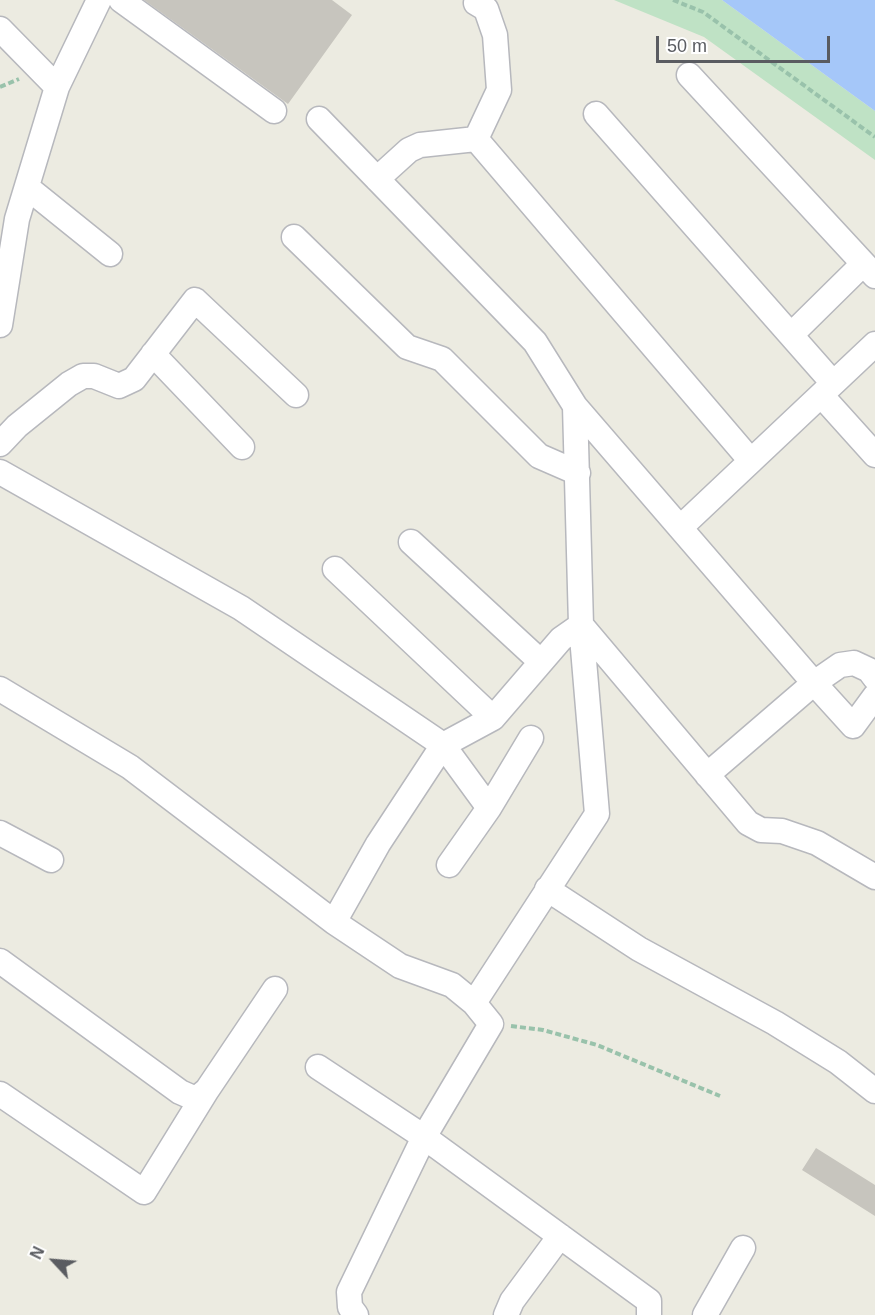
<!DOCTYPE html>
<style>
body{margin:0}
#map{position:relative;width:875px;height:1315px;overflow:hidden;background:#ecebe1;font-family:Helvetica,sans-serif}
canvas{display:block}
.north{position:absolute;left:24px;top:1231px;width:60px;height:60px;-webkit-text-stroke:4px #fff;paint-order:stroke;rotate:296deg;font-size:16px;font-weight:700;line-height:24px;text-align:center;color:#5a5c61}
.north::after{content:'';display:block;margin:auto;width:21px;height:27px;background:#5a5c61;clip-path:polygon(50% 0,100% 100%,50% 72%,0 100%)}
.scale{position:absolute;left:656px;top:36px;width:174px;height:27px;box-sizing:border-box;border:3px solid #5a5c61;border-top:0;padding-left:8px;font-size:18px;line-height:21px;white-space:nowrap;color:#5a5c61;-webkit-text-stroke:4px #fff;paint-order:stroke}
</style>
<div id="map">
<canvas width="875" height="1315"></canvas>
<div class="north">N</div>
<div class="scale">50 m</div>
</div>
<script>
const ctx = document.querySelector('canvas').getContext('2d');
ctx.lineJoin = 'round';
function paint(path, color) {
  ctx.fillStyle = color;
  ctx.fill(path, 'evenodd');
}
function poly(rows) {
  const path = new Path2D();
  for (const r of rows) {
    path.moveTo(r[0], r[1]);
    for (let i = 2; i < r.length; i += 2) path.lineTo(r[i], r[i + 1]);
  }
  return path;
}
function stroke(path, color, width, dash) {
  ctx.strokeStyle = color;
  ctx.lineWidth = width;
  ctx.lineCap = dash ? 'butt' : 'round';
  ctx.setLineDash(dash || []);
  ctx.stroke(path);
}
paint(poly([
 [614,0,722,0,875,111,875,160,704,37]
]), '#bfe2c5');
paint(poly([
 [722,0,875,0,875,111]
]), '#a5c7f9');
paint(poly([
 [144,0,332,0,352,15,288,104],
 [816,1148,875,1185,875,1216,802,1170]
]), '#c7c5be');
const minor = poly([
 [121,0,274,111],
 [0,29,57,87],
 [689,75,875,276],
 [596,114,833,383],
 [319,119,535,342,575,406,581,625,597,814,474,1003],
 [476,139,751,461],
 [377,179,409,150,420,145,476,139,499,90,495,35,486,9,476,3],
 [28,188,110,254],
 [294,237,407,347,442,359,539,456,578,473],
 [0,325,17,219,57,87,99,0],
 [791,335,863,264],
 [153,354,242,447],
 [821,395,875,455],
 [575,406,814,683,707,775],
 [0,444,17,426,69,384,83,376,94,376,119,386,134,379,195,300,296,395],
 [0,472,241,608,443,745,493,718,561,639,581,625],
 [681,527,875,344],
 [411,542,541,662],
 [335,569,493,718],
 [581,625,748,823,761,830,782,831,817,843,875,877],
 [875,678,869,670,854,663,840,665,814,683,853,726,875,696],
 [0,689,130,767,334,922,400,966,452,985,474,1003,491,1024,424,1137,649,1301,649,1315],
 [0,833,51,860],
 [449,865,489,808,531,738],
 [547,889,639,949,775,1023,838,1062,875,1091],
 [334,922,378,844,443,745,489,808],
 [0,961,180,1092,196,1099,207,1090,275,989],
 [318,1067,424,1137,349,1292,350,1307,356,1315],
 [0,1094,144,1192,207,1090],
 [506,1315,512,1301,560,1236],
 [705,1315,743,1248]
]);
stroke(minor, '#b7b8bd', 27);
stroke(poly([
 [673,0,703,12,875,137],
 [0,87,19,79],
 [511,1026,543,1030,597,1045,720,1096]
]), '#99c2ab', 4, [6, 3]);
stroke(minor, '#fff', 24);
</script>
